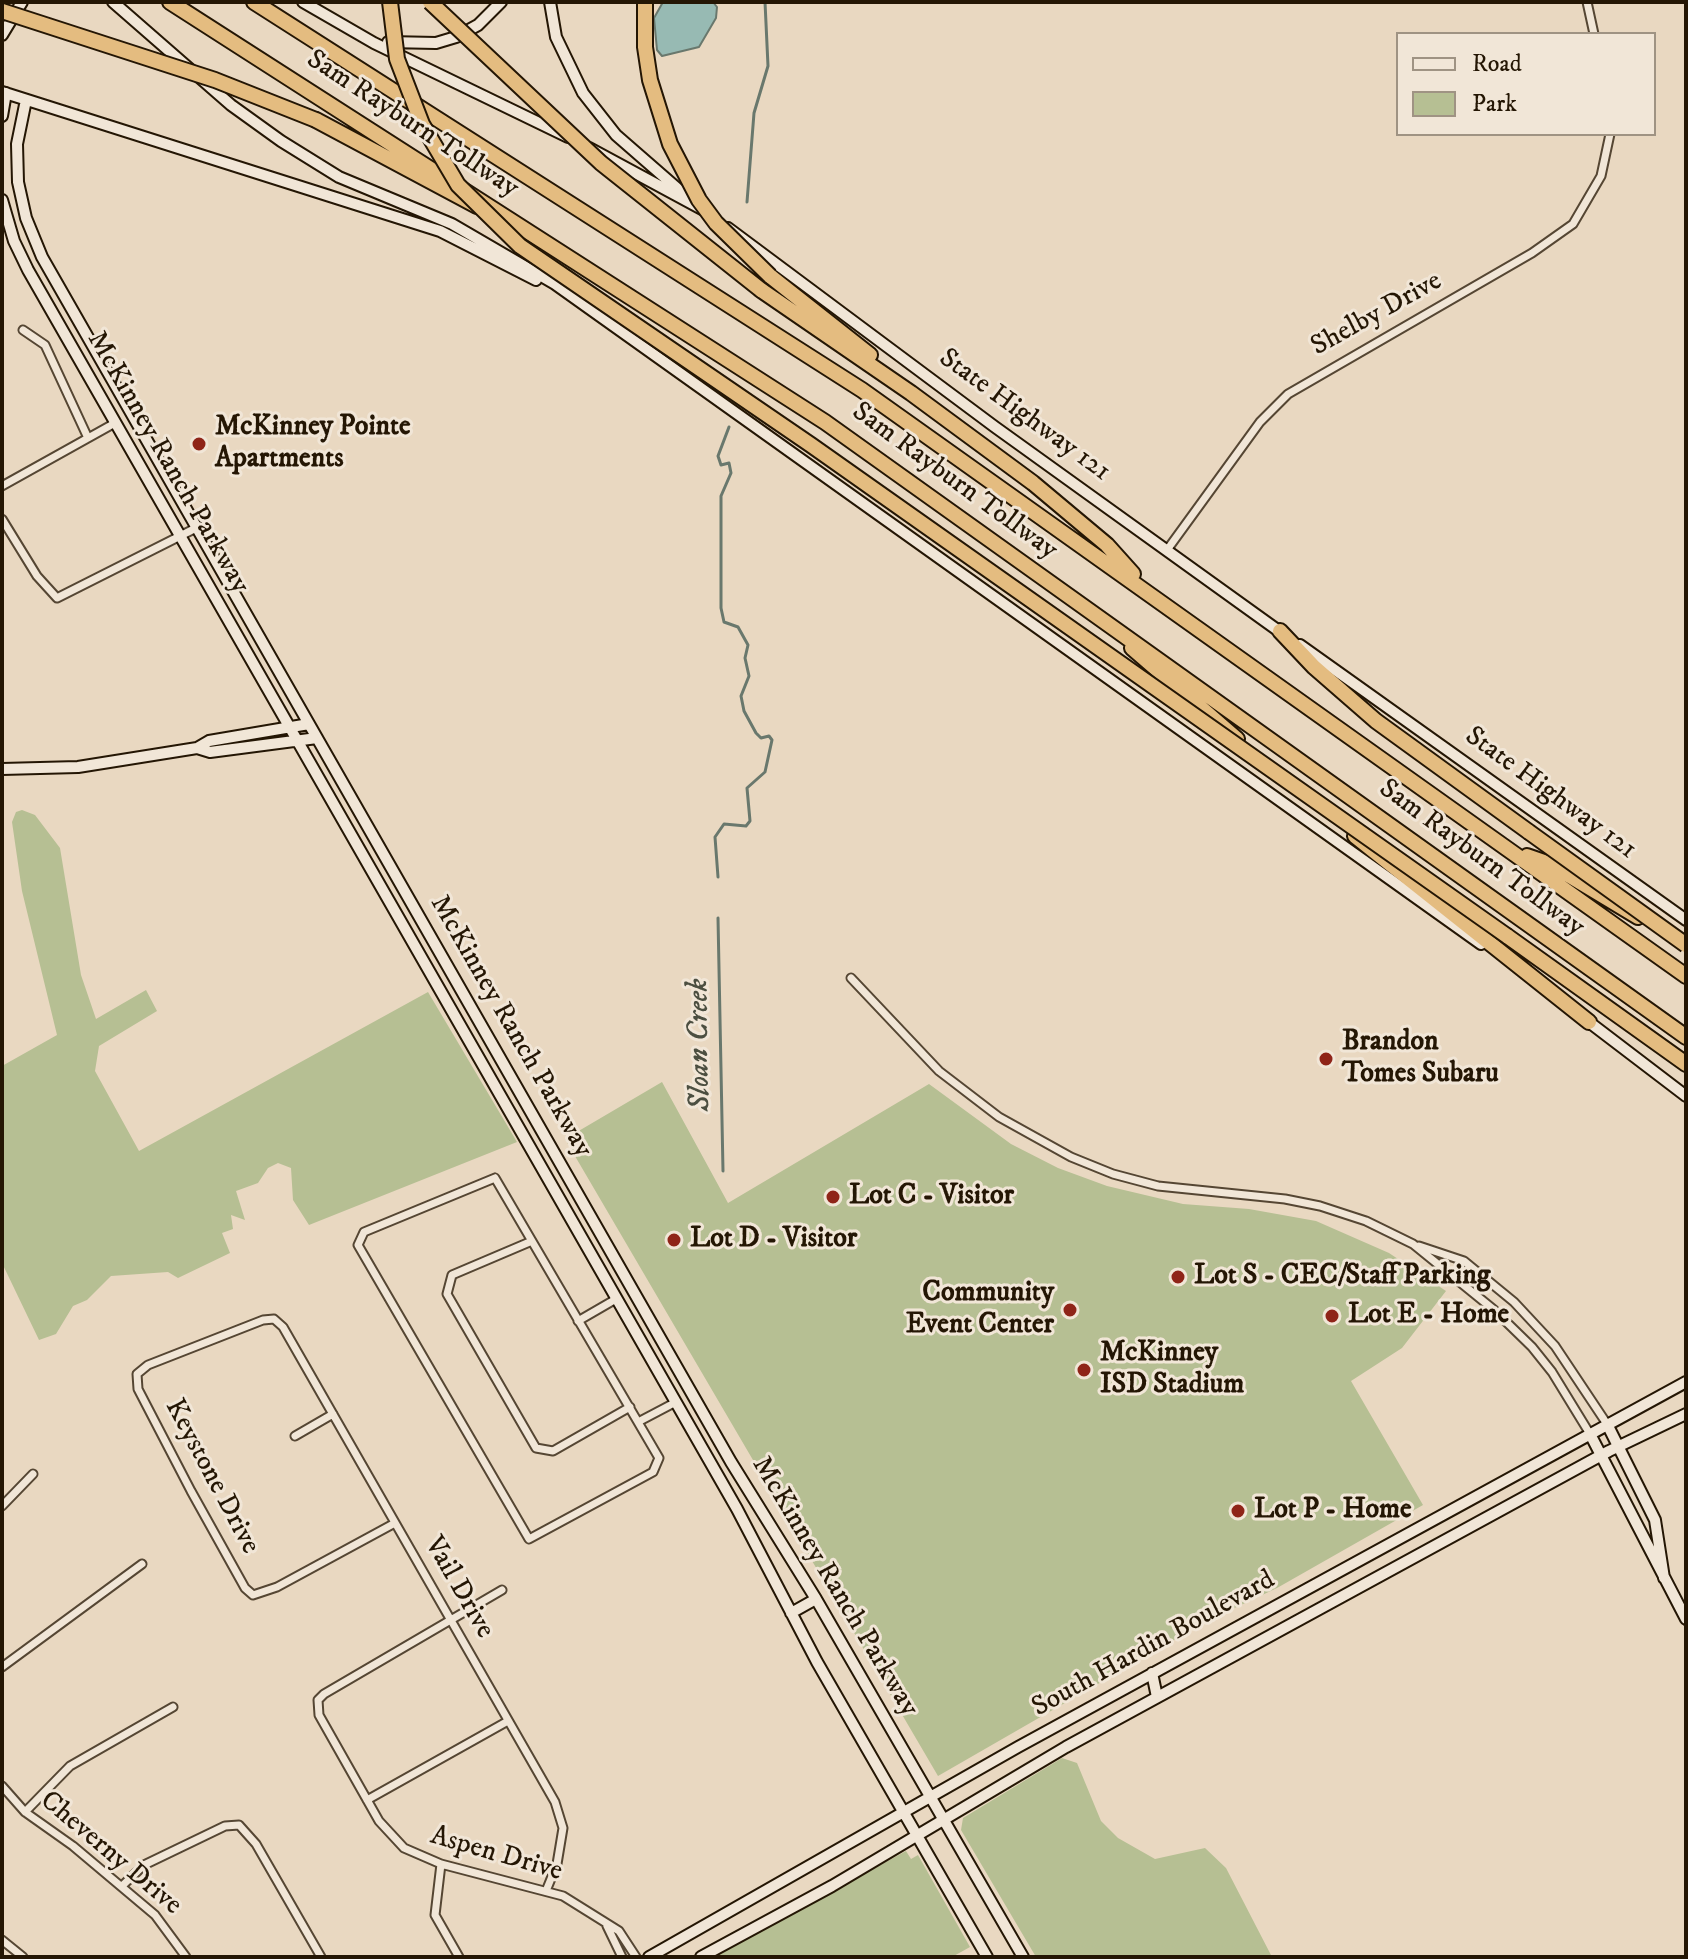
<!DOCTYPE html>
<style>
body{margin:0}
#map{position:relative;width:1688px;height:1959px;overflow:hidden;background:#e9d8c1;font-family:"IM FELL DW Pica",serif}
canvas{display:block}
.frame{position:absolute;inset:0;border:4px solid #241604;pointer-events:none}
.legend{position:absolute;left:1396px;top:32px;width:260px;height:104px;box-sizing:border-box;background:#f1e6d7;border:2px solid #9f9383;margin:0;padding:10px 14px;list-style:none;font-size:24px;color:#241604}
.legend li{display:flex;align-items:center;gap:16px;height:40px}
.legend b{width:40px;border:2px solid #9f9383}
</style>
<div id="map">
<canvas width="1688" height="1959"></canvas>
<div class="frame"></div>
<ul class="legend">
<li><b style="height:10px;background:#f1e6d7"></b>Road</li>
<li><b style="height:22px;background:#b6bf93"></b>Park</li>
</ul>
</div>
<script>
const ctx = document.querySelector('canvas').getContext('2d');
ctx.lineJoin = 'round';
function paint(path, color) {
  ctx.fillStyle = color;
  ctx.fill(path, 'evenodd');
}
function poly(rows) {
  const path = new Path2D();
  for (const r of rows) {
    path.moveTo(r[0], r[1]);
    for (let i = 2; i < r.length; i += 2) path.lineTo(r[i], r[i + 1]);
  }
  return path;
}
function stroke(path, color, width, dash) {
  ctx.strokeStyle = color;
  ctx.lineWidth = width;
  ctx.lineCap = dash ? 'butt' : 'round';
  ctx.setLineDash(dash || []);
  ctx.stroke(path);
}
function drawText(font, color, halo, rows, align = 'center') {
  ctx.font = font + ' "IM FELL DW Pica",serif';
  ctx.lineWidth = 6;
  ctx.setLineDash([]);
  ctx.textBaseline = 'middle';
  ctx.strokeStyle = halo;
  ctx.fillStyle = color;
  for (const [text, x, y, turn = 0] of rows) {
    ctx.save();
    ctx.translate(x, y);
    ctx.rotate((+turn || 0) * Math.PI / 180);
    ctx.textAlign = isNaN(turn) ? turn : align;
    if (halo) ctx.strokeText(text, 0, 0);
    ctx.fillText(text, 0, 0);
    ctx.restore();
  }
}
paint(poly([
 [22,810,35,815,60,848,81,975,96,1019,146,990,157,1011,99,1046,95,1071,139,1151,428,992,517,1142,309,1225,293,1200,291,1168,278,1163,268,1168,258,1183,236,1191,245,1220,231,1215,233,1229,222,1233,230,1253,178,1278,168,1272,111,1276,87,1300,73,1306,56,1334,39,1340,2,1263,2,1066,57,1035,22,891,12,822,16,812],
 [662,1082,728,1203,929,1084,1011,1144,1058,1168,1107,1186,1183,1204,1249,1209,1316,1221,1389,1253,1446,1291,1402,1348,1351,1381,1423,1505,1277,1588,1209,1620,938,1776,565,1139],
 [1062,1758,1077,1763,1101,1821,1118,1838,1155,1859,1205,1848,1226,1868,1272,1957,1036,1957,961,1830,963,1818],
 [906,1851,911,1859,918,1855,970,1947,952,1957,718,1957,717,1954]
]), '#b6bf93');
const water = poly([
 [663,2,713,2,717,7,716,18,699,47,662,56,657,50,654,18,663,2]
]);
paint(water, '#97bab3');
stroke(water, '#69786d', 2);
stroke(poly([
 [747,202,754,113,768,66,765,2],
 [718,877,715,837,724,824,746,826,750,821,747,788,765,772,772,740,769,736,761,738,756,733,744,711,741,696,749,676,745,658,748,645,738,627,724,622,721,608,721,496,731,473,729,463,721,465,718,456,729,427],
 [718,918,723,1171]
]), '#69786d', 3);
const street = poly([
 [1587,2,1594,34],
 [23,330,45,345,88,438],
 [2,486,115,423],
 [2,519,37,576,57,598,196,528],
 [1167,550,1260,422,1288,394,1532,253,1573,224,1601,176,1610,134],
 [851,978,939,1071,999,1117,1071,1157,1113,1174,1158,1186,1285,1199,1320,1206,1366,1221,1413,1244,1493,1309,1532,1347,1552,1372,1590,1434],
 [495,1178,659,1458,653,1472,529,1539,358,1245,364,1232,495,1178],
 [532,1241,452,1275,447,1294,536,1448,553,1451,630,1407],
 [1419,1246,1464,1261,1514,1302,1555,1346,1607,1424],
 [578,1321,616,1299],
 [638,1422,676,1402],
 [295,1436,333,1414],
 [2,1506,33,1474],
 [395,1523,277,1587,253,1595,245,1588,191,1491,138,1389,137,1374,148,1365,263,1320,274,1319,283,1327,555,1802,563,1828,557,1864,546,1891],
 [502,1590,324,1694,318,1700,319,1715,379,1821,404,1848,441,1864,563,1896,619,1931,636,1957],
 [2,1667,142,1564],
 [2,1786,25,1812,73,1846,155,1915,186,1957],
 [367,1800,508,1721],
 [25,1812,70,1766,173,1707],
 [441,1864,435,1915,459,1957],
 [122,1886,144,1865,225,1826,239,1825,256,1844,321,1957],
 [607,1926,622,1957],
 [2,1940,23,1957]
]);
const secondary = poly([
 [113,2,231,105,281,141,339,177,452,224,555,284,1481,944],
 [303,2,374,43,568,137],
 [550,2,556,37,583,93,616,135,686,196],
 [2,35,22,2],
 [388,42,436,43,456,37,478,25,501,2],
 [2,92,440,231,536,280],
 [26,100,17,144,18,182,26,218,42,257,731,1462,816,1599,1023,1957],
 [2,116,6,93],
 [589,148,702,209],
 [2,200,14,241,28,270,737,1509,817,1662,987,1957],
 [728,228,995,427,1283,634],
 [1300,645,1686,920],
 [197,748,210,752,317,738],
 [2,769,78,767,197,748,209,741,309,724],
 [1585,1019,1686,1096],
 [1607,1424,1655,1520,1664,1578],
 [1590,1434,1686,1619],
 [791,1613,816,1599],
 [1152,1673,1157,1697],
 [649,1957,1018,1747,1686,1382],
 [701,1957,832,1886,1066,1747,1609,1451,1686,1414]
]);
const highway = poly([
 [170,2,825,422,1686,1037],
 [254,2,862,390,1686,976],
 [316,120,477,206],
 [770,276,870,355],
 [761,290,911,393,1033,483,1107,545,1133,574],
 [1280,631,1314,667,1376,721,1529,832],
 [1132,648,1237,739],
 [1355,836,1589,1022],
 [1527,856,1550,864,1638,917],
 [1507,936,1686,1064]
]);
stroke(street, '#554633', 11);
stroke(secondary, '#241604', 14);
stroke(highway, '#241604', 18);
stroke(street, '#f1e6d7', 7);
stroke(secondary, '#f1e6d7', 10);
stroke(highway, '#e4bc80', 14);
const highwayBridge = poly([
 [390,2,397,59,422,124,458,185,520,246,811,445,1507,936],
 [430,2,601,163,761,290],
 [645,2,645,47,650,80,670,144,699,200,716,223,770,276],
 [2,11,215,80,316,120],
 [1529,832,1686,945]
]);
stroke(highwayBridge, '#241604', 18, []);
stroke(highwayBridge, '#e4bc80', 14);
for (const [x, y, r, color] of [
 [199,444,8,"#8f2418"],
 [1326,1059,8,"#8f2418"],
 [833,1197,8,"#8f2418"],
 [674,1240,8,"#8f2418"],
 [1178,1277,8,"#8f2418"],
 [1070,1310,8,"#8f2418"],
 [1332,1316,8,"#8f2418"],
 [1084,1370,8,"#8f2418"],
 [1238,1511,8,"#8f2418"]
]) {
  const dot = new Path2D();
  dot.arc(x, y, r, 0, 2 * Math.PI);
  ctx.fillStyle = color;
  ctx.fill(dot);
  stroke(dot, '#f1e6d7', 3);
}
drawText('28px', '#241604', '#f1e6d7', [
 ["Sam Rayburn Tollway",412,125,33],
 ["Shelby Drive",1377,315,-29],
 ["State Highway 121",1024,416,36],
 ["McKinney Ranch Parkway",167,463,60],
 ["Sam Rayburn Tollway",954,482,36],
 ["State Highway 121",1550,794,36],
 ["Sam Rayburn Tollway",1481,859,36],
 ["McKinney Ranch Parkway",510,1027,60],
 ["Keystone Drive",211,1477,62],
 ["McKinney Ranch Parkway",834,1587,59],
 ["Vail Drive",458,1588,60],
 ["South Hardin Boulevard",1154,1645,-29],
 ["Cheverny Drive",110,1854,40],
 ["Aspen Drive",496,1855,16]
]);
drawText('bold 28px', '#241604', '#f1e6d7', [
 ["McKinney Pointe",215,428],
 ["Apartments",215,460],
 ["Brandon",1342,1043],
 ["Tomes Subaru",1342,1075],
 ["Lot C - Visitor",849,1197],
 ["Lot D - Visitor",690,1240],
 ["Lot S - CEC/Staff Parking",1194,1277],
 ["Community",1054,1294,"right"],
 ["Event Center",1054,1326,"right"],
 ["Lot E - Home",1348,1316],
 ["McKinney",1100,1354],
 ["ISD Stadium",1100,1386],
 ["Lot P - Home",1254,1511]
], 'left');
drawText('italic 30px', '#4c4f41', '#f1e6d7', [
 ["Sloan Creek",701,1045,-91]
]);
</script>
